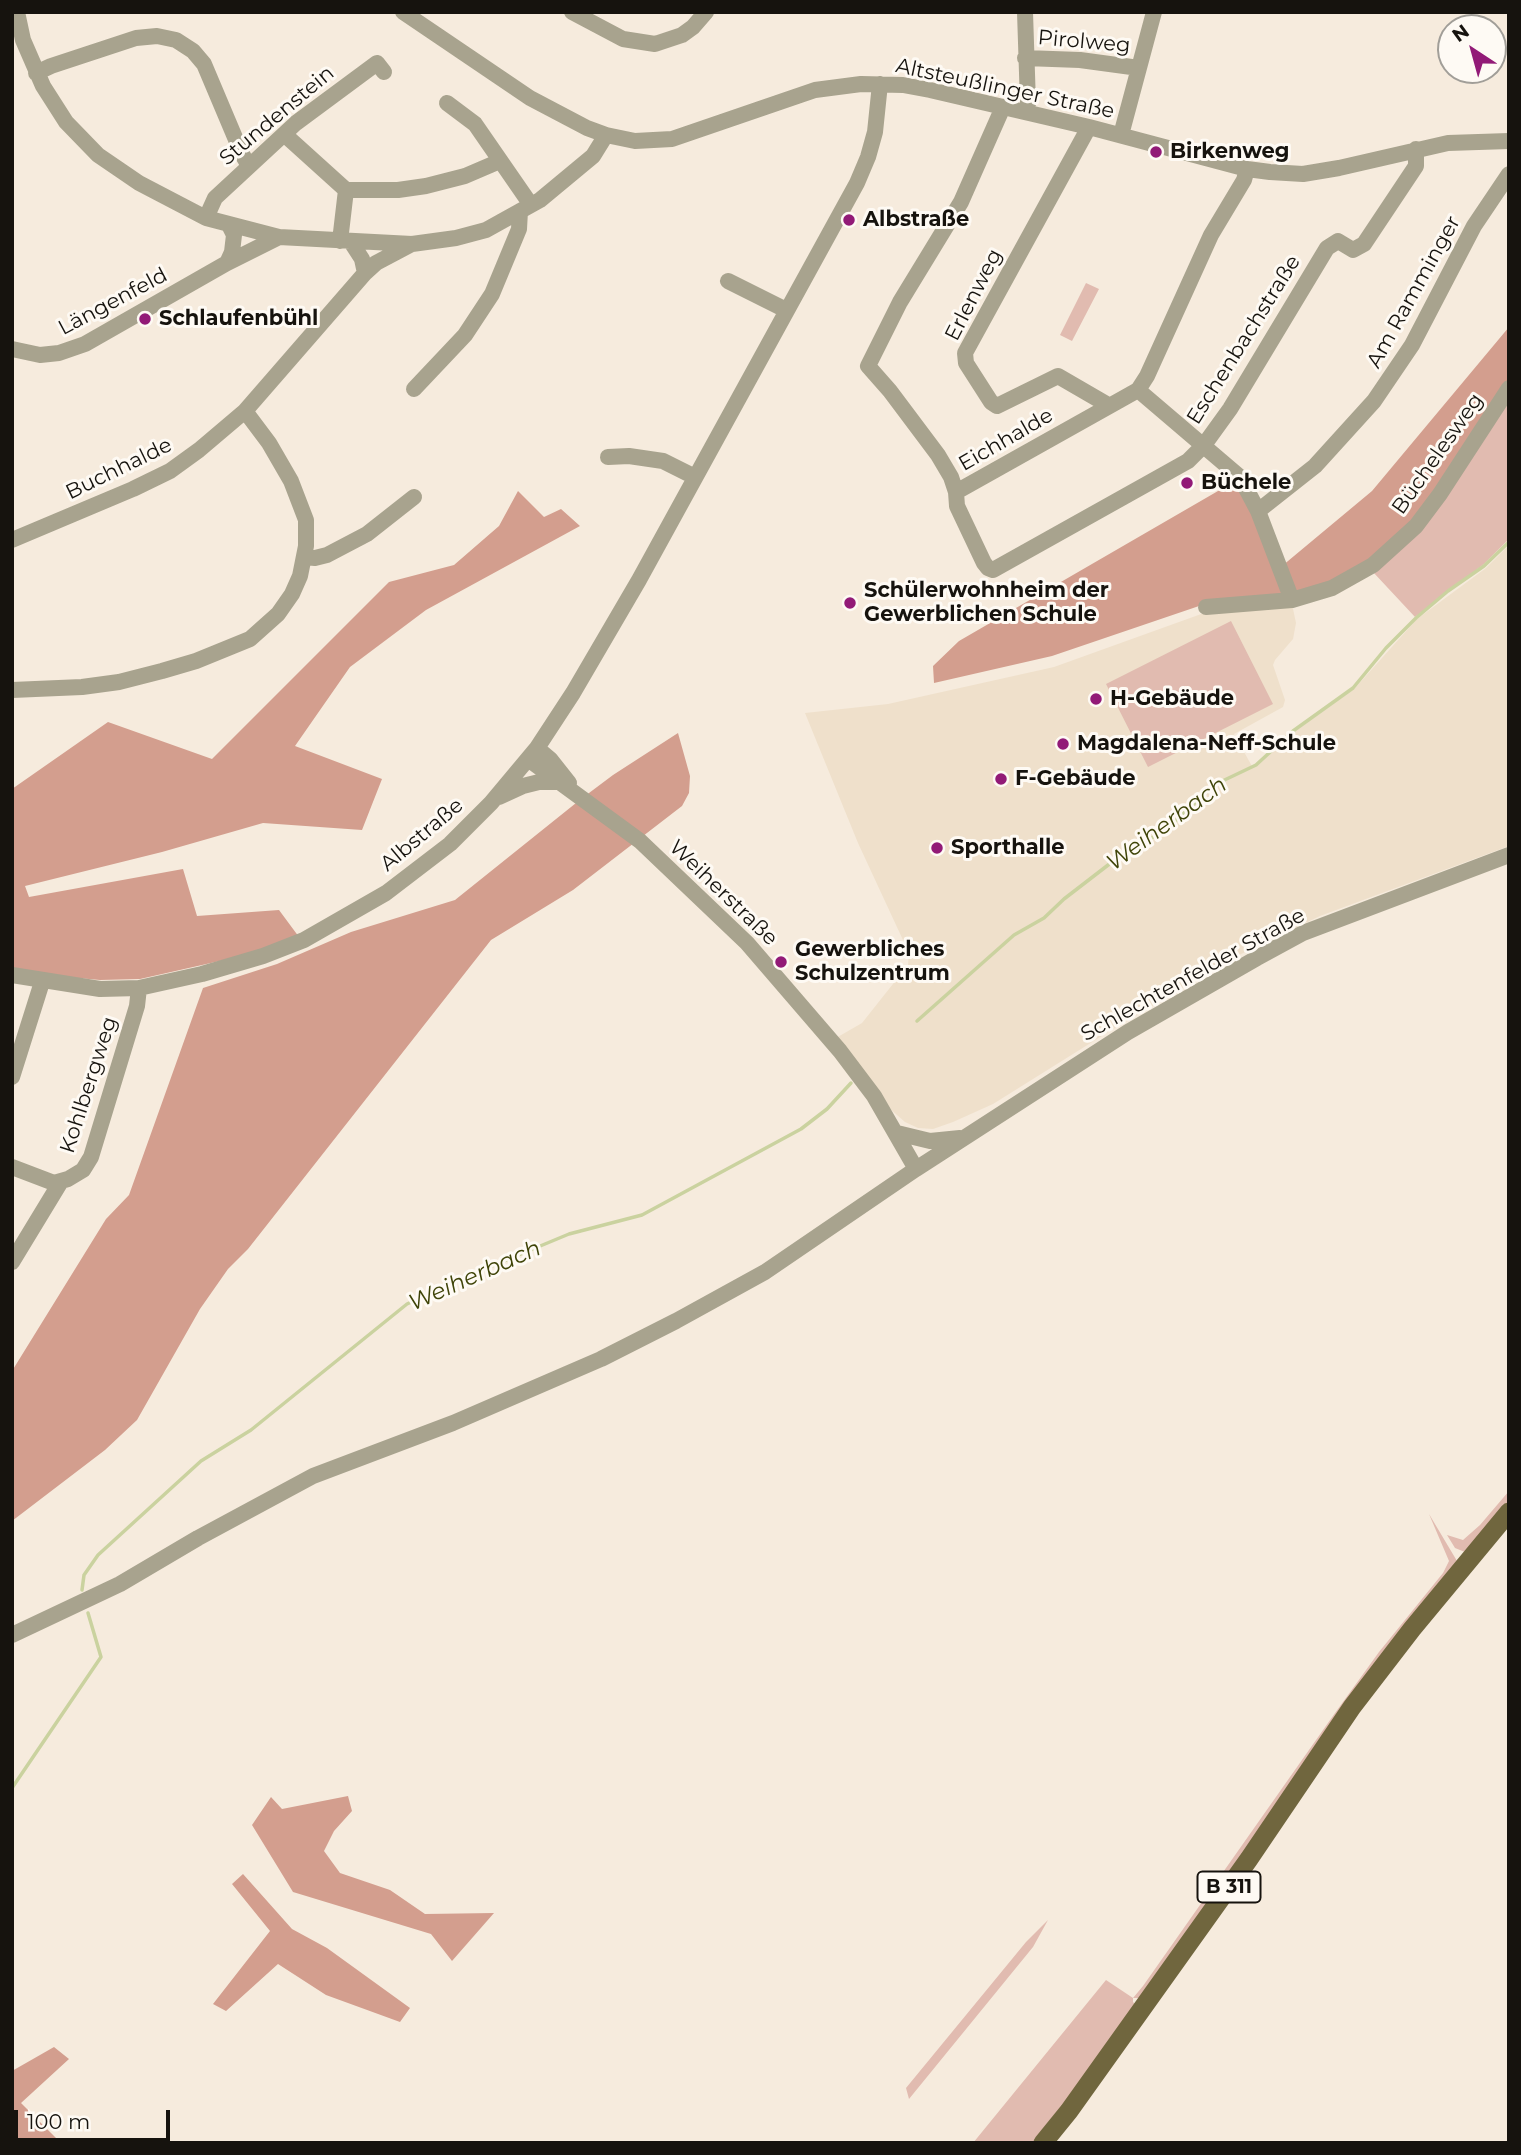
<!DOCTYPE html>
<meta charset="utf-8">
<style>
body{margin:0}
#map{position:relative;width:1521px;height:2155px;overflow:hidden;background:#f6ebdd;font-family:Montserrat,sans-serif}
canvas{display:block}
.frame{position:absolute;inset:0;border:14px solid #16130e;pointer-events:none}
.north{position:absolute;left:1437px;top:14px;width:70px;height:70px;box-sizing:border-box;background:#fefaf4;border:2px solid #a19e98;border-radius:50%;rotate:324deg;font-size:19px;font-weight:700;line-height:28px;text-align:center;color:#16130e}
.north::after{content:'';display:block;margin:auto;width:24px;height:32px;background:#921a77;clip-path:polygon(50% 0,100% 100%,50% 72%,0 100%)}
.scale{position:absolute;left:14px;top:2110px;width:156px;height:32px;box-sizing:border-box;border:4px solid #16130e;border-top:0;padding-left:9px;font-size:21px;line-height:24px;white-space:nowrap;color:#16130e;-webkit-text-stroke:5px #fefaf4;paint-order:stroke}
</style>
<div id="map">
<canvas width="1521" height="2155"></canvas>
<div class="frame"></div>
<div class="north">N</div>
<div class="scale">100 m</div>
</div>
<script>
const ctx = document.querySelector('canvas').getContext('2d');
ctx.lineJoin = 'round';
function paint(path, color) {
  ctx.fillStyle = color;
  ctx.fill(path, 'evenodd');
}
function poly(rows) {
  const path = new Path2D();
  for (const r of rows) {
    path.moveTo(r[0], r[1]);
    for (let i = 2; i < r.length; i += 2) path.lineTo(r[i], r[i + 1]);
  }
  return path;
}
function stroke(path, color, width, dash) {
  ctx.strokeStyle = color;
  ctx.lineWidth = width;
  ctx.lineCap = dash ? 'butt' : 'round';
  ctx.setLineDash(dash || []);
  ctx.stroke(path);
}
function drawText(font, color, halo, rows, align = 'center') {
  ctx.font = font + ' Montserrat,sans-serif';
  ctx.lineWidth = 6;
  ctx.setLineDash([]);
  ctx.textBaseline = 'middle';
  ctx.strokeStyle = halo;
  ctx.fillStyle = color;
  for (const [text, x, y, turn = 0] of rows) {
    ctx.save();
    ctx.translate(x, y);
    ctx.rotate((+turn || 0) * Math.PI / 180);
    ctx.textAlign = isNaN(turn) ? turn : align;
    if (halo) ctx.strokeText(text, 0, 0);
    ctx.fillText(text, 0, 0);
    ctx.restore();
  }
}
paint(poly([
 [1509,545,1509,846,1320,916,1237,956,1105,1034,993,1104,953,1122,933,1129,918,1128,905,1122,889,1108,836,1038,862,1023,908,965,909,953,858,843,805,713,888,704,1054,667,1204,613,1292,604,1296,623,1293,639,1275,660,1273,665,1285,700,1283,707,1234,734,1253,768,1294,732,1355,688,1417,619,1486,568]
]), '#efe0cb');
paint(poly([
 [1086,283,1099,289,1072,341,1060,335],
 [1509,402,1509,539,1484,564,1415,617,1373,572],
 [1231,621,1273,704,1148,767,1106,684],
 [1509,1491,1509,1503,1472,1546,1465,1552,1455,1548,1447,1535,1463,1540,1480,1525],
 [1429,1514,1457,1561,1144,1998,1133,1998,1133,2002,1137,2006,1035,2143,973,2143,1106,1980,1133,1998,1143,1986,1335,1713,1379,1652,1443,1573,1449,1561],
 [1048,1920,1033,1947,909,2099,906,2088,1026,1942]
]), '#e1bbb0');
paint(poly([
 [1509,327,1509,381,1414,523,1351,575,1287,597,1202,605,1052,656,934,683,933,666,959,641,1237,480,1276,571,1372,491],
 [518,491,544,517,561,509,580,526,426,610,350,667,295,746,382,779,362,830,263,823,162,852,25,886,29,897,183,869,197,916,279,910,299,937,233,958,140,979,100,980,45,975,12,969,12,789,108,722,212,759,389,582,454,565,499,526],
 [678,733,690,776,689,793,682,806,573,890,491,940,248,1249,228,1269,200,1309,137,1420,105,1450,12,1521,12,1371,106,1219,129,1195,203,988,277,964,351,932,455,900,581,799,613,775],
 [348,1796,352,1811,334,1831,324,1851,340,1873,390,1890,425,1914,494,1913,452,1961,431,1934,293,1892,252,1825,271,1797,282,1809],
 [243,1874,292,1929,327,1948,410,2008,400,2022,326,1995,278,1964,226,2011,213,2004,270,1931,232,1884],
 [54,2047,69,2059,21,2103,61,2143,12,2143,12,2071]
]), '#d39e8e');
stroke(poly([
 [917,1021,1014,935,1044,918,1064,899,1112,862,1168,828,1214,785,1256,765,1293,731,1353,688,1386,648,1416,618,1448,591,1484,566,1509,542],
 [82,1590,84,1575,98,1555,201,1461,251,1430,407,1304,473,1274,569,1234,642,1215,801,1129,827,1109,851,1083],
 [12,1788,101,1657,88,1613]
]), '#cad29f', 3.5);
stroke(poly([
 [17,12,23,40,43,86,66,122,98,155,139,183,206,218,279,237,412,244,456,238,486,230,540,200,593,156,606,135],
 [403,12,530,98,587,128,606,135,635,141,672,139,815,90,861,84,903,85,930,90,1089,127,1247,169,1270,172,1303,174,1339,168,1448,143,1509,141],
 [572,12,623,39,655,44,682,35,693,27,706,12],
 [1025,12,1028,104,1025,112],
 [1025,58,1080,60,1139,68],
 [36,73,51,66,136,38,157,36,176,40,193,51,204,64,242,154,249,166],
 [447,103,475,124,531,205],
 [1003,107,961,202,900,302,868,366,890,391,938,455,951,477,956,492,1138,390,1147,376,1211,235,1244,180,1247,169],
 [1089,127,965,353,966,363,991,402,997,406,1058,376,1108,405],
 [284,134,346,190,398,190,426,186,465,176,500,161],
 [1121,135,1154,12],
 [206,218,215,198,296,123,377,63,384,72],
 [340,241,346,190],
 [351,242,362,259,365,273],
 [227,263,232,252,234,235,229,225],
 [728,281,786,310],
 [12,349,40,355,59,353,85,344,227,263,279,237],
 [414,389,465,335,492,294,519,229,520,211],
 [1138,390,1240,477,1258,511,1292,600],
 [608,457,629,456,663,461,695,477],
 [956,492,957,506,984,563,988,568,993,570,1188,461,1204,445,1230,409,1327,248,1338,241,1353,250,1364,244,1416,166,1416,149],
 [1258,511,1315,466,1374,401,1412,345,1474,226,1509,174],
 [12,540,133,489,170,471,199,450,245,411,365,273,376,263,410,245],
 [305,557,315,558,327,555,367,534,414,497],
 [1206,607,1292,600,1332,588,1373,565,1416,526,1440,494,1509,388],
 [12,690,82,687,119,682,162,671,196,661,250,639,278,614,292,594,300,576,306,546,306,520,291,481,269,443,245,411],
 [537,748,550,759,569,783],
 [528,759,640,841,747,943,840,1051,874,1096,916,1169],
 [499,797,523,786,539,782,559,782],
 [12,975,100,989,139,988,202,974,263,956,304,940,386,893,450,844,491,803,537,748,573,693,639,580,857,183,868,157,875,132,880,84],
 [12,1077,42,982],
 [897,1133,930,1141,960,1138],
 [12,1167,54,1183,68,1179,83,1170,91,1157,137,1006,139,988],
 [12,1262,60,1183],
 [12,1635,120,1584,198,1538,313,1476,453,1423,601,1359,676,1321,765,1272,916,1169,1128,1032,1257,958,1303,933,1509,855]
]), '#a8a38e', 16);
stroke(poly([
 [1043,2143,1069,2111,1249,1859,1352,1707,1412,1629,1509,1512]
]), '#70663e', 19);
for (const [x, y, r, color] of [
 [1156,152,7,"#921a77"],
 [849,220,7,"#921a77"],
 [145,319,7,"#921a77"],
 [1187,483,7,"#921a77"],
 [850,603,7,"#921a77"],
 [1096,699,7,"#921a77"],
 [1063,744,7,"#921a77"],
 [1001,779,7,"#921a77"],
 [937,848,7,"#921a77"],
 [781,962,7,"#921a77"]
]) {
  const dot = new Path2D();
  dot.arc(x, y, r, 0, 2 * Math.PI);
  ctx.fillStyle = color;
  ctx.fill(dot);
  stroke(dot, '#fefaf4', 2.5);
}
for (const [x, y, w] of [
 [1229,1887,63]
]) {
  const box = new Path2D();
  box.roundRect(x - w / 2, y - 15.5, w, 31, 5);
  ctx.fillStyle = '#fefaf4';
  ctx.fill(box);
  stroke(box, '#16130e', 2);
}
drawText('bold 19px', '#16130e', null, [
 ["B 311",1229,1887]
]);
drawText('21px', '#16130e', '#fefaf4', [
 ["Pirolweg",1084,42,5],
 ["Altsteußlinger Straße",1005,89,12],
 ["Stundenstein",277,116,-40],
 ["Am Ramminger",1414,292,-61],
 ["Erlenweg",974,295,-63],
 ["Längenfeld",113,302,-28],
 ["Eschenbachstraße",1244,340,-58],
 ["Eichhalde",1006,440,-30],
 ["Büchelesweg",1438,454,-55],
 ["Buchhalde",119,469,-26],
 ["Albstraße",422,835,-40],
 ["Weiherstraße",723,893,44],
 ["Schlechtenfelder Straße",1193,975,-29],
 ["Kohlbergweg",89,1085,-72]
]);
drawText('bold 21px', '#16130e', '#fefaf4', [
 ["Birkenweg",1170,152],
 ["Albstraße",863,220],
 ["Schlaufenbühl",159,319],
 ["Büchele",1201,483],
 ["Schülerwohnheim der",864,591],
 ["Gewerblichen Schule",864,615],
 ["H-Gebäude",1110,699],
 ["Magdalena-Neff-Schule",1077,744],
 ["F-Gebäude",1015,779],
 ["Sporthalle",951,848],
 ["Gewerbliches",795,950],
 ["Schulzentrum",795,974]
], 'left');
drawText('italic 23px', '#3f4408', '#fefaf4', [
 ["Weiherbach",1167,824,-36],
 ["Weiherbach",475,1276,-24]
]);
</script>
